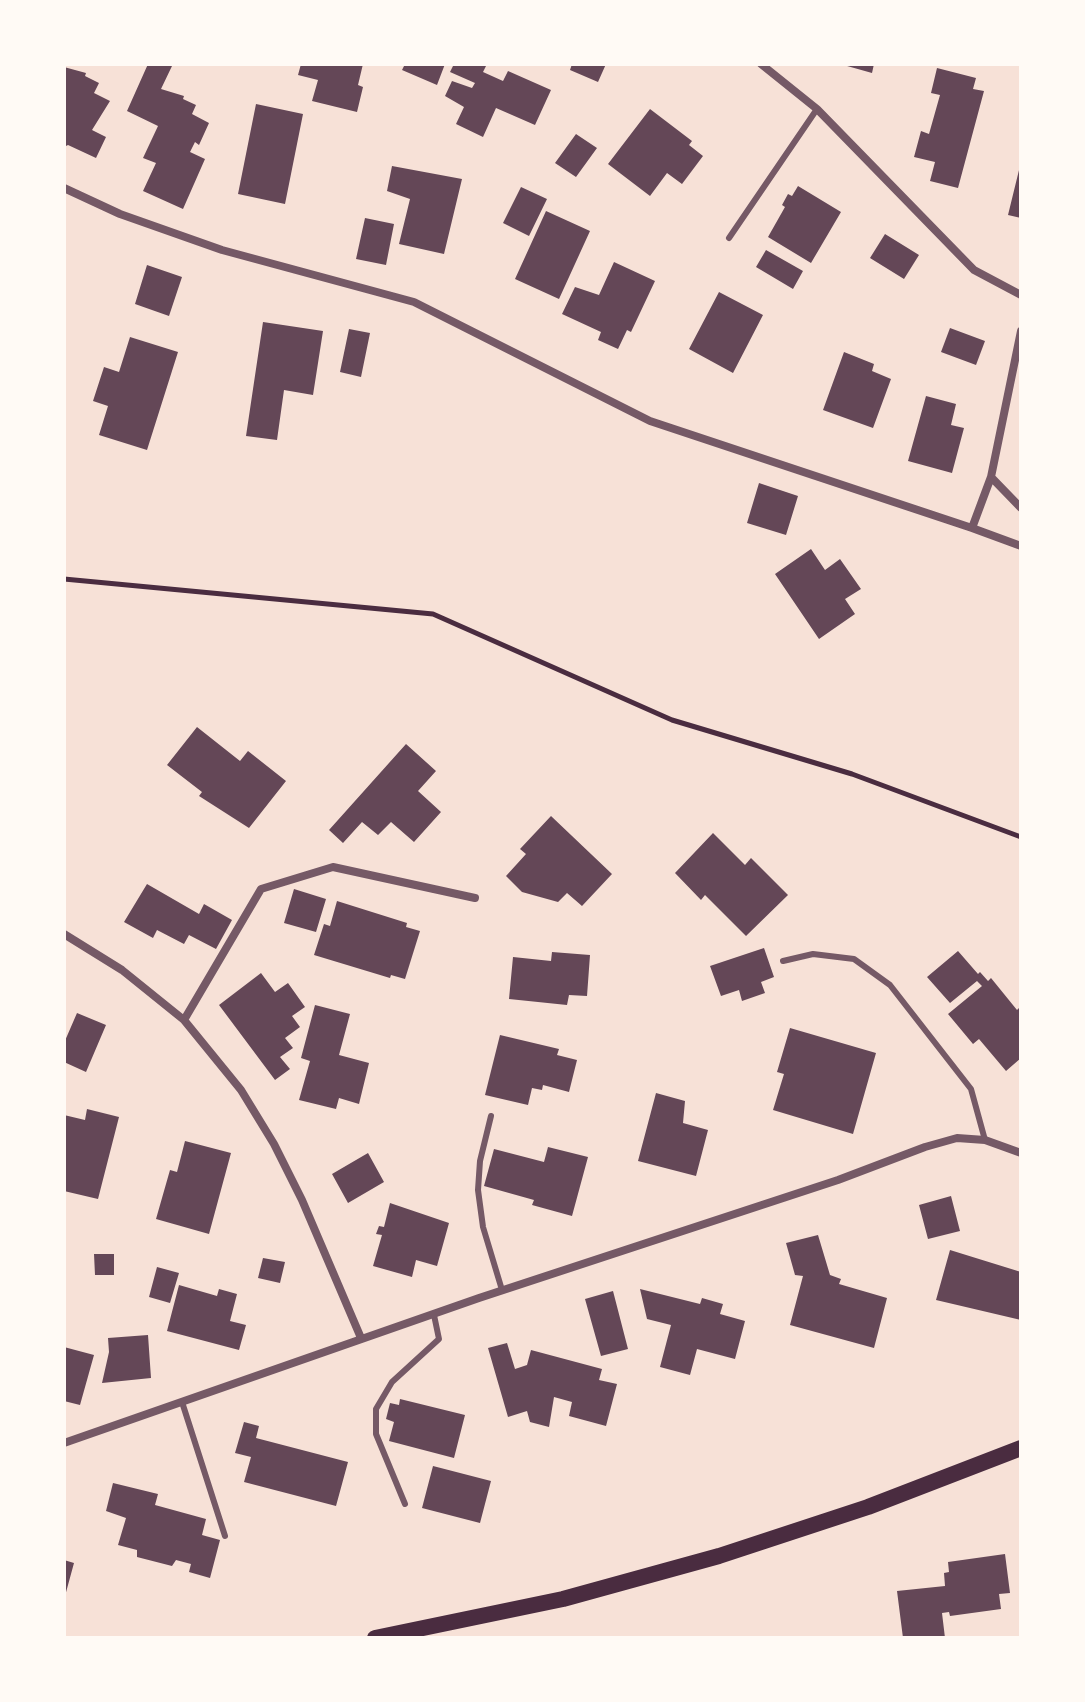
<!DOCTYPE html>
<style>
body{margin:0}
#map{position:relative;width:1085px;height:1702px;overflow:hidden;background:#f7e1d7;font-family:"PT Sans",sans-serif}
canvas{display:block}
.frame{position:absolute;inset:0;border:66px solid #fffaf5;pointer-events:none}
</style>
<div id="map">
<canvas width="1085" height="1702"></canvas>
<div class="frame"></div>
</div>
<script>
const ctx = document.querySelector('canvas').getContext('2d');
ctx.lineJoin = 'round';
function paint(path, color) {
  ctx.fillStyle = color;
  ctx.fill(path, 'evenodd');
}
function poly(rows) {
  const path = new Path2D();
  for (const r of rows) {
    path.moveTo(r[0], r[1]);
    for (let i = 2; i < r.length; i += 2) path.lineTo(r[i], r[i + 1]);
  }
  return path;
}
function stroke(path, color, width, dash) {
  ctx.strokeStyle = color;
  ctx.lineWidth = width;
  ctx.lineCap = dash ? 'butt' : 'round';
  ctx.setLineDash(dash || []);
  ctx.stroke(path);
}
paint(poly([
 [148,64,172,66,161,89,184,96,183,99,196,105,192,114,209,123,199,145,195,142,190,152,205,159,183,209,143,191,156,163,143,158,158,126,127,111],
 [301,64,363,64,358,85,363,87,357,112,312,101,318,80,298,75],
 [405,64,445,64,437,85,402,70],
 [454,64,487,64,483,72,503,81,508,71,551,90,535,125,496,108,483,137,456,124,464,107,445,96,452,81,472,88,475,83,450,72],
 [572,64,606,64,598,82,570,70],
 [840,64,874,64,872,73],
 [64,67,86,73,85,76,99,83,94,93,110,101,92,130,106,137,96,158,68,145,64,147],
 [937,68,976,78,973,89,984,91,958,188,930,181,935,162,914,157,921,131,929,134,940,95,931,93],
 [256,104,303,114,285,204,238,194],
 [650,109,692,141,689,145,703,156,682,184,667,173,650,196,608,164],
 [576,134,597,148,576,177,555,163],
 [392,166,462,179,444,254,399,244,410,199,387,191],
 [1020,166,1021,166,1021,218,1008,215],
 [798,186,841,212,811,263,768,237,785,207,782,205,788,194,792,196],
 [521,187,547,199,529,236,503,223],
 [546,211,590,231,559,299,515,279],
 [365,218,394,224,386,265,356,259],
 [885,234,919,255,904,279,870,258],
 [766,250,803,271,793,289,756,267],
 [614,262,655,281,631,332,627,330,618,349,598,340,601,332,562,314,575,287,599,295],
 [147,265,182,277,169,316,135,304],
 [719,292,763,315,733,373,689,349],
 [263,322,323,331,313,395,284,390,277,440,246,436],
 [950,328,985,341,976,365,941,352],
 [349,329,370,333,361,377,340,372],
 [130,337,178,352,147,450,99,435,108,406,93,401,104,367,119,372],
 [844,352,874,364,872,371,891,379,873,428,823,410],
 [926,396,956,404,951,425,964,428,952,473,908,461],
 [759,483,798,496,786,535,747,523],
 [811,549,825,570,840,559,861,589,845,599,855,614,819,639,775,574],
 [197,727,240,761,248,751,286,781,249,828,199,796,202,792,167,765],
 [406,744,436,771,418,791,441,812,414,842,391,822,378,835,362,822,343,843,329,830],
 [551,816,612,874,582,906,567,893,558,902,522,892,506,876,526,854,520,849],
 [713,833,745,865,751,858,788,895,746,936,705,895,701,900,675,873],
 [147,884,199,914,204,904,232,920,216,949,189,935,184,944,157,930,153,938,124,922],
 [294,889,326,899,316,932,284,923],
 [337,901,407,923,406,927,420,931,405,979,391,975,390,978,314,955,324,924,330,926],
 [764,948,774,977,761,982,765,993,742,1001,739,990,721,996,710,966],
 [958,951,978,974,980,972,988,981,991,978,1017,1010,1021,1006,1021,1058,1006,1071,979,1039,973,1044,948,1014,982,986,977,981,950,1003,927,977],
 [552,952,590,955,587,996,569,995,567,1005,509,999,513,957,551,961],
 [261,973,275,992,288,983,305,1007,292,1016,300,1027,285,1038,293,1048,280,1057,290,1069,275,1080,219,1005],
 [315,1005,350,1014,339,1055,369,1063,359,1104,339,1098,336,1109,299,1100,310,1061,301,1058],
 [77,1013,106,1025,86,1072,64,1062,64,1043],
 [790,1028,876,1053,853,1134,773,1110,784,1074,777,1072],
 [500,1035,559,1049,557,1055,577,1060,569,1092,543,1085,542,1090,532,1088,528,1105,485,1095],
 [656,1093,685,1101,683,1123,708,1130,696,1176,638,1161],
 [87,1109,119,1117,98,1199,64,1191,64,1115,85,1120],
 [185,1141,231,1153,209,1234,156,1219,170,1170,177,1172],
 [548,1147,588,1157,572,1216,532,1205,534,1200,484,1186,494,1149,544,1162],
 [368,1153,384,1182,348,1203,332,1174],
 [951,1196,960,1231,928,1239,919,1205],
 [390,1203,449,1223,437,1266,416,1260,412,1277,373,1266,382,1235,376,1234,379,1226,384,1227],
 [818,1235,830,1275,841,1279,839,1284,887,1298,874,1348,790,1325,803,1276,795,1275,786,1243],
 [950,1250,1021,1272,1021,1320,936,1300],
 [94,1254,114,1254,114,1275,95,1275],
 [263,1258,285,1262,280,1283,258,1278],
 [157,1267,179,1273,170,1303,149,1297],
 [179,1285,217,1296,219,1289,237,1294,230,1321,246,1325,239,1350,167,1331],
 [640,1289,700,1304,702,1298,723,1304,720,1314,745,1321,735,1359,697,1349,690,1375,660,1367,671,1325,647,1319],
 [613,1291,628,1349,601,1356,585,1299],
 [148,1335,151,1378,102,1383,109,1352,108,1338],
 [507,1343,515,1369,527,1365,531,1350,602,1369,599,1380,617,1384,606,1426,569,1416,572,1402,554,1397,549,1427,530,1422,527,1411,508,1417,488,1348],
 [64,1347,94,1355,80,1405,64,1401],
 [400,1399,465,1415,454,1458,389,1441,394,1422,386,1419,390,1403,399,1405],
 [244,1422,259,1426,256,1438,348,1462,336,1506,244,1482,251,1457,235,1453],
 [433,1466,491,1481,480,1523,422,1508],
 [113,1483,158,1494,155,1505,206,1519,202,1535,220,1540,210,1578,189,1572,191,1564,176,1560,172,1566,137,1557,137,1550,118,1545,126,1518,106,1511],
 [1005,1554,1010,1593,999,1594,1001,1609,950,1616,949,1612,942,1613,945,1638,903,1638,897,1591,945,1586,944,1573,949,1572,948,1562],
 [64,1560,74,1563,65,1596,64,1596]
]), '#644757');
stroke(poly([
 [64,579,433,614,672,720,852,774,1021,837]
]), '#4a2c40', 5);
stroke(poly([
 [729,238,817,109],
 [783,961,813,954,854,959,890,985,971,1089,985,1140],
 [491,1116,480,1161,478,1190,483,1227,502,1290],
 [182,1402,225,1536],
 [405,1504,376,1434,376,1409,392,1382,439,1339,434,1315]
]), '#755966', 6);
stroke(poly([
 [761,64,817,109,974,270,1021,295],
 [64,188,120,214,222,250,414,302,650,421,972,528,991,477],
 [1021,331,991,477,1021,508],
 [972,528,1021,546],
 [64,934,122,970,184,1020,241,1090,274,1144,302,1200,361,1338],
 [184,1020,261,889,333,867,475,898],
 [64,1443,479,1298,838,1180,925,1147,957,1138,985,1140,1021,1153]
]), '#755966', 8);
stroke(poly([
 [375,1638,563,1599,719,1556,868,1507,1021,1448]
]), '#4a2c40', 16);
</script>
